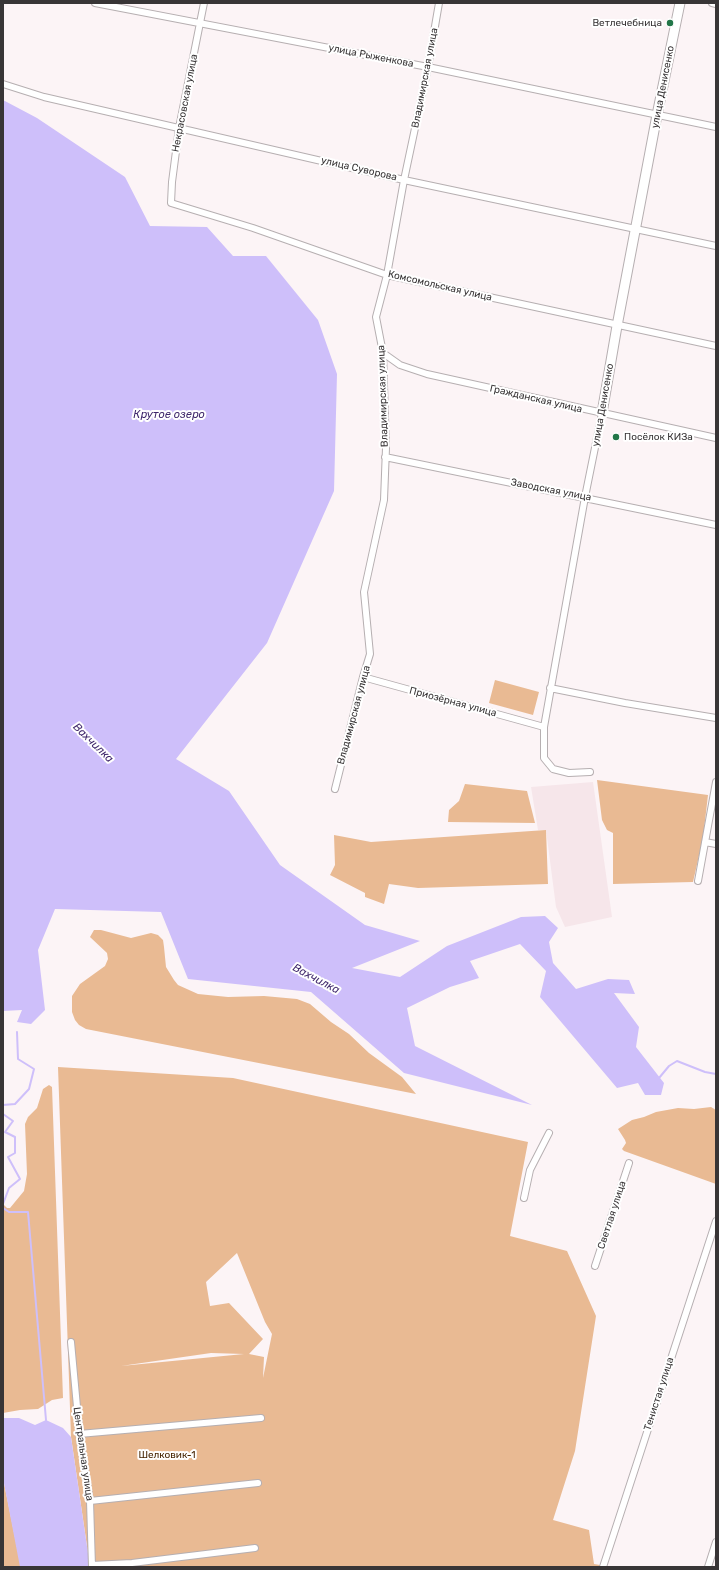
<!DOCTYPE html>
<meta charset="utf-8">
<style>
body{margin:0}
#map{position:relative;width:719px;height:1570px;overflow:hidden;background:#fcf4f6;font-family:Rubik,sans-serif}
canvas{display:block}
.frame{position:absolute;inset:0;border:4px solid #383536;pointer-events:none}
</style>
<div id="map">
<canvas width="719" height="1570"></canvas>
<div class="frame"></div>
</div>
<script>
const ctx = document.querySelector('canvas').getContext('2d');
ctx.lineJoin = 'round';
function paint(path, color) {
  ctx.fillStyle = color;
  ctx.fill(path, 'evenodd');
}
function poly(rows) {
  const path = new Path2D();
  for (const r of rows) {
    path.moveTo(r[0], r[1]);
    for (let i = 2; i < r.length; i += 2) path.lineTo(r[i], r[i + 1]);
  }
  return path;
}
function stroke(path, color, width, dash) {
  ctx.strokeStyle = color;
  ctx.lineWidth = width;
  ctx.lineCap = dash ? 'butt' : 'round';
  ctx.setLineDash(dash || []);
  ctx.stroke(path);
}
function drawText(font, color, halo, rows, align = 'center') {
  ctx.font = font + ' Rubik,sans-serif';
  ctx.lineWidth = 4;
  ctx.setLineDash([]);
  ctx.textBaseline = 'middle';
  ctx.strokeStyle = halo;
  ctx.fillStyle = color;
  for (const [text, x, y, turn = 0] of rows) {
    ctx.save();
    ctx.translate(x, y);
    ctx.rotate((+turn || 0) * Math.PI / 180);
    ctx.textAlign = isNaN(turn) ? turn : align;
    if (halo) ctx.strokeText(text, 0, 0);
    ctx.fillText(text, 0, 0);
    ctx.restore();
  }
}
paint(poly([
 [593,782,612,917,565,927,556,907,546,830,538,830,531,787]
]), '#f6e6ea');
paint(poly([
 [495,680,539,692,533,715,489,703],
 [597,780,708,795,703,838,693,882,613,884,613,833,607,830,602,820],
 [465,784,527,791,535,823,448,822,449,810,459,801],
 [546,830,548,884,418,888,389,884,384,904,365,897,365,893,330,875,335,865,334,835,371,842],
 [94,930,101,930,131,938,151,933,158,935,163,940,164,947,166,967,174,980,178,985,198,994,228,997,264,996,297,999,310,1004,331,1022,349,1034,369,1053,402,1077,416,1094,86,1029,79,1025,75,1020,72,1012,72,996,80,984,105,966,108,959,107,953,90,937],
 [58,1067,233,1078,528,1142,510,1236,567,1251,596,1316,575,1451,553,1520,589,1530,594,1564,612,1567,90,1567,71,1437],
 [237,1253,265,1322,272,1334,263,1378,264,1357,249,1354,263,1339,229,1303,210,1306,206,1282],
 [211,1353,244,1354,121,1366],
 [49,1085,52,1087,63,1398,52,1400,38,1409,20,1410,3,1413,3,1204,7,1208,10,1208,24,1191,27,1174,25,1124,28,1117,37,1108,43,1089],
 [711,1107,716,1110,716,1184,624,1151,622,1149,626,1143,625,1140,618,1129,632,1120,644,1117,656,1112,678,1108,694,1109],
 [3,1478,20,1562,20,1567,3,1567]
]), '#e9ba93');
paint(poly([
 [3,100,37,118,125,177,150,226,207,227,233,256,266,256,318,320,337,374,334,491,267,643,176,759,229,791,280,865,365,925,420,941,352,968,400,977,447,946,521,917,545,916,558,928,549,942,553,963,576,989,608,979,629,980,635,994,614,993,639,1027,636,1047,664,1083,661,1095,645,1095,638,1083,617,1088,540,997,546,971,520,944,470,961,479,978,450,987,407,1008,415,1046,532,1105,404,1073,311,992,188,979,161,912,55,909,38,950,45,1010,31,1024,17,1022,22,1010,3,1011],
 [3,1418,19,1418,35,1425,46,1420,63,1428,71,1437,90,1567,20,1567,3,1478]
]), '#cebffa');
stroke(poly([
 [659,1078,669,1066,677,1061,705,1072,716,1074],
 [3,1105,15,1104,29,1089,34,1069,18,1059,17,1032],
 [3,1114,13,1121,5,1132,15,1137,15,1153,8,1157,20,1179,9,1188,3,1204],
 [3,1208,9,1212,28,1212,46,1420]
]), '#cebffa', 2);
const street = poly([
 [95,3,428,67,716,127],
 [204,3,179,128,172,182,171,203,253,228,387,275,716,346],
 [712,3,716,4],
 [3,84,44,97,404,180,716,246],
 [383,353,400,365,427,374,716,438],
 [385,457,716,525],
 [363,677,544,727],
 [550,688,625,703,716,718],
 [590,772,569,773,553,769,544,758,544,727,585,497,602,413],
 [335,789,363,677,370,654,364,592,384,500,386,448,383,353,376,317,387,275,404,180,428,67,439,3],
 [705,842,716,844],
 [698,881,716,782],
 [524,1198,530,1170,549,1133],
 [595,1266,629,1163],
 [71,1342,80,1439,90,1501,92,1567],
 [79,1434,261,1418],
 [90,1501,258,1483],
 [92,1565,132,1563,255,1548],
 [603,1567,716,1221],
 [708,1567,716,1542]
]);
const secondary = poly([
 [602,413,617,326,657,115,680,3]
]);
stroke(street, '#b6afb1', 8);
stroke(secondary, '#b6afb1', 11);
stroke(street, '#fff', 6);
stroke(secondary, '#fff', 9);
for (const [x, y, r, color] of [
 [670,23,4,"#227648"],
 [616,437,4,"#227648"]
]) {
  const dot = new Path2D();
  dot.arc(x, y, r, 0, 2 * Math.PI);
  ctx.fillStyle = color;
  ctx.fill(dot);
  stroke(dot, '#fff', 1.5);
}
drawText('10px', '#383536', '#fff', [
 ["Ветлечебница",662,23],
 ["Посёлок КИЗа",624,437,"left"]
], 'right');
drawText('10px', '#383536', '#fff', [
 ["улица Рыженкова",371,56,11],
 ["Владимирская улица",425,78,-79],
 ["улица Денисенко",663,87,-79],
 ["Некрасовская улица",185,103,-79],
 ["улица Суворова",359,169,13],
 ["Комсомольская улица",440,286,13],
 ["Владимирская улица",383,396,-92],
 ["Гражданская улица",536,399,13],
 ["улица Денисенко",603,405,-80],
 ["Заводская улица",551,490,11],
 ["Приозёрная улица",453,702,15],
 ["Владимирская улица",354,715,-75],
 ["Светлая улица",612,1215,-72],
 ["Тенистая улица",659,1394,-72],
 ["Центральная улица",83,1454,82]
]);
drawText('10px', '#452300', '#fff', [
 ["Шелковик-1",167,1455]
]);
drawText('italic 11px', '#3f276b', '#fff', [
 ["Крутое озеро",169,415],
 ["Вахчилка",93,743,44],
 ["Вахчилка",316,979,28]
]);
</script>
